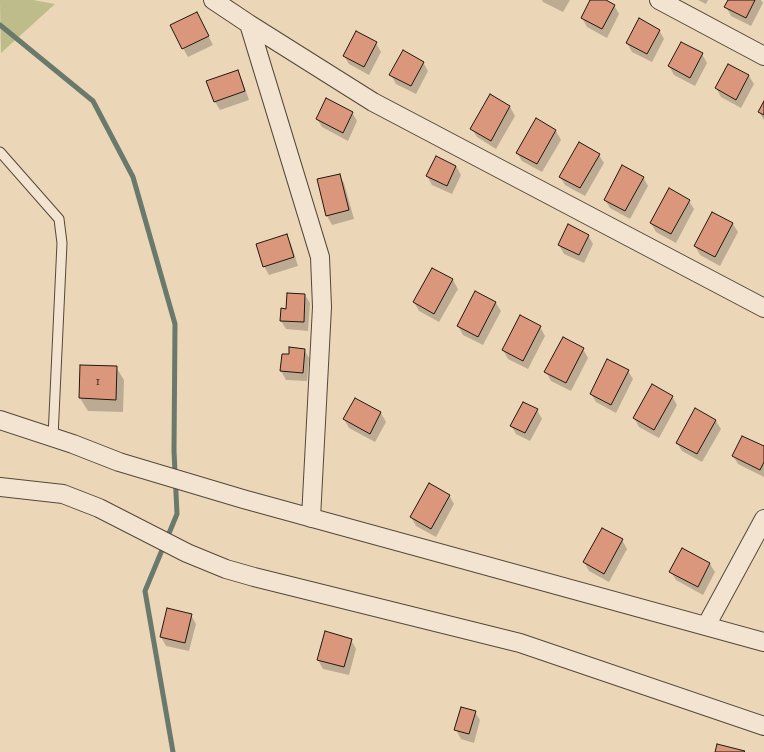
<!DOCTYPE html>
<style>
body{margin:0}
canvas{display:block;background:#ebd6b7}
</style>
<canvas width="764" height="752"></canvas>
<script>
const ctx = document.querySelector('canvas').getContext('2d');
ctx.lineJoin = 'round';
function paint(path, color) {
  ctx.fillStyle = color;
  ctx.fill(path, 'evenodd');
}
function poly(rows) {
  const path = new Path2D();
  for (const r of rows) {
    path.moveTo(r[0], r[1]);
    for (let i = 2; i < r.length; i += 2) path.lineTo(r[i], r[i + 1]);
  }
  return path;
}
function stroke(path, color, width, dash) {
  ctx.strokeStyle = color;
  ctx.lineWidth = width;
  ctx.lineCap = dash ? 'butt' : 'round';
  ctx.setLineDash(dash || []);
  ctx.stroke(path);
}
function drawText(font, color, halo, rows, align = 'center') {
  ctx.font = font + ' "IM FELL DW Pica",serif';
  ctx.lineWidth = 4;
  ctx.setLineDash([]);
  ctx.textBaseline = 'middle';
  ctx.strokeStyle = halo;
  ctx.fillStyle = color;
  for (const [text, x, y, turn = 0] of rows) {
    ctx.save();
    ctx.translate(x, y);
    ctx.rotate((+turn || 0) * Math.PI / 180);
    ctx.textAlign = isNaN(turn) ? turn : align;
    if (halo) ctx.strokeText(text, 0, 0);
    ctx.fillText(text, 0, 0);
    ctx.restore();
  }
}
paint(poly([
 [0,0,33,0,55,4,1,53]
]), '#bdbc8a');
paint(poly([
 [542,0,570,0,563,12,543,2],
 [592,0,604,0,614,5,619,14,607,38,587,27,582,18],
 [698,0,708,0,706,4],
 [729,0,761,0,763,3,751,26,731,16,726,7],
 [201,22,213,45,188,57,183,48],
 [659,30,664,39,652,62,632,52,627,43],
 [376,43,381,52,369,75,349,64,344,56],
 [702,54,707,63,695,86,674,75,669,66],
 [423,62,428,71,416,94,396,84,391,75],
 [729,65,749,76,754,84,741,108,721,97,716,88],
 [237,71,242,80,249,100,220,110,215,102],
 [490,96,510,107,515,116,496,149,477,137,472,129],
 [764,103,764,120,759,112],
 [352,112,357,121,348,141,322,127,317,119],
 [536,120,556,131,561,140,542,172,522,161,517,153],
 [599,155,604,163,585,196,565,185,560,177],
 [456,166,461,175,452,194,432,185,427,176],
 [339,175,344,183,354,219,332,225,327,216,318,180],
 [643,177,648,186,630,219,610,208,605,200],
 [689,201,694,209,676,243,656,232,651,223],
 [713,213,733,224,738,232,720,266,700,255,695,246],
 [588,235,593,244,584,263,564,254,559,245],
 [286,236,291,244,298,266,269,275,264,266],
 [433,269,453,280,458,289,439,322,419,311,414,302],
 [305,295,310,303,308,331,286,329,281,321],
 [496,303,501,311,483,345,463,335,458,326],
 [540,327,545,336,528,369,508,359,503,350],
 [304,349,309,358,307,381,286,380,281,371,290,355],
 [583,349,588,358,571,391,551,381,546,372],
 [81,366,116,367,124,380,123,412,88,411,80,398],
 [628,371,633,379,616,413,596,402,591,394],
 [672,396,677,405,659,438,639,427,634,418],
 [355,399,381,413,386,422,375,442,349,428,344,419],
 [537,410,542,419,530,441,516,434,511,425],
 [716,421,721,429,702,462,682,451,677,443],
 [764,447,764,477,738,464,733,456],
 [449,495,454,504,436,537,416,526,411,517],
 [622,540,627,549,609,582,589,571,584,562],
 [710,564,715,572,703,595,676,580,671,572],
 [191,615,196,624,189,651,166,646,161,637],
 [351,640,356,649,349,675,323,669,318,660],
 [475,712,480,720,474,743,461,739,456,730]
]), '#0003');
stroke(poly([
 [0,25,93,101,133,177,175,324,174,451,177,514,145,591,173,752]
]), '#69796c', 5);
const building = poly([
 [590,0,606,0,615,5,602,29,581,18,590,0],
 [728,0,755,0,746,18,724,7,728,0],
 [197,12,209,36,182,49,170,25,197,12],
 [639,18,660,30,647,54,626,43,639,18],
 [356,31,377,42,364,67,343,56,356,31],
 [681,42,703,53,690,78,668,66,681,42],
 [403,50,424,62,411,86,389,75,403,50],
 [728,64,749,75,736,100,715,88,728,64],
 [238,70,245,91,214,102,206,81,238,70],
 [490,94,510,106,491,141,470,129,490,94],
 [326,98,353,112,343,133,316,119,326,98],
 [764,101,764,115,758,112,764,101],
 [536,118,556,130,537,164,516,153,536,118],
 [579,142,600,154,580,188,559,177,579,142],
 [436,156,456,166,447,186,426,176,436,156],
 [622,165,644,177,625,211,604,200,622,165],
 [340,174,349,210,326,216,317,179,340,174],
 [669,188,690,200,671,234,650,223,669,188],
 [712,212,733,223,715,257,694,246,712,212],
 [568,224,589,235,579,255,558,245,568,224],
 [287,234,294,257,263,267,256,244,287,234],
 [432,268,453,279,434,314,413,302,432,268],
 [475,291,496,302,478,337,457,326,475,291],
 [287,293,305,294,304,322,280,321,281,308,286,309,287,293],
 [520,315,541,326,523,361,502,350,520,315],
 [563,337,584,348,566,383,544,372,563,337],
 [289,347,305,349,303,373,280,371,282,354,289,354,289,347],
 [607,359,629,370,611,405,590,394,607,359],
 [80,365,117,366,116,400,79,398,80,365],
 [652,384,673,396,654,430,633,418,652,384],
 [355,398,381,412,370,434,343,419,355,398],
 [523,402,538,409,525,433,510,426,523,402],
 [695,408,716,420,697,454,676,443,695,408],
 [742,436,764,446,764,462,760,470,732,456,742,436],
 [429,483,450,495,431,529,410,517,429,483],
 [602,528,623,539,604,574,583,562,602,528],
 [682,548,710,563,698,587,669,572,682,548],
 [167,608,192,614,185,643,160,637,167,608],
 [325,631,352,639,344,667,317,660,325,631],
 [461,707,476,711,469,734,454,730,461,707],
 [717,744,745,751,744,752,715,752,717,744]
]);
paint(building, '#db977b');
stroke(building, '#211810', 1);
const lane = poly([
 [0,152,59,219,62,243,53,437]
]);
const street = poly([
 [213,0,249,24,373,102,764,308],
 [659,0,764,56],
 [249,24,320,257,322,307,311,518],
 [0,420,73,444,119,462,243,499,764,642],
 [0,487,63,494,99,508,187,553,226,569,254,577,520,643,764,726],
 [706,626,764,519]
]);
stroke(lane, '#54483a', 11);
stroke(street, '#54483a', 20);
stroke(lane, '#f2e4d0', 9);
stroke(street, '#f2e4d0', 18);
drawText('13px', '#50382b', null, [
 ["1",98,382]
]);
</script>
